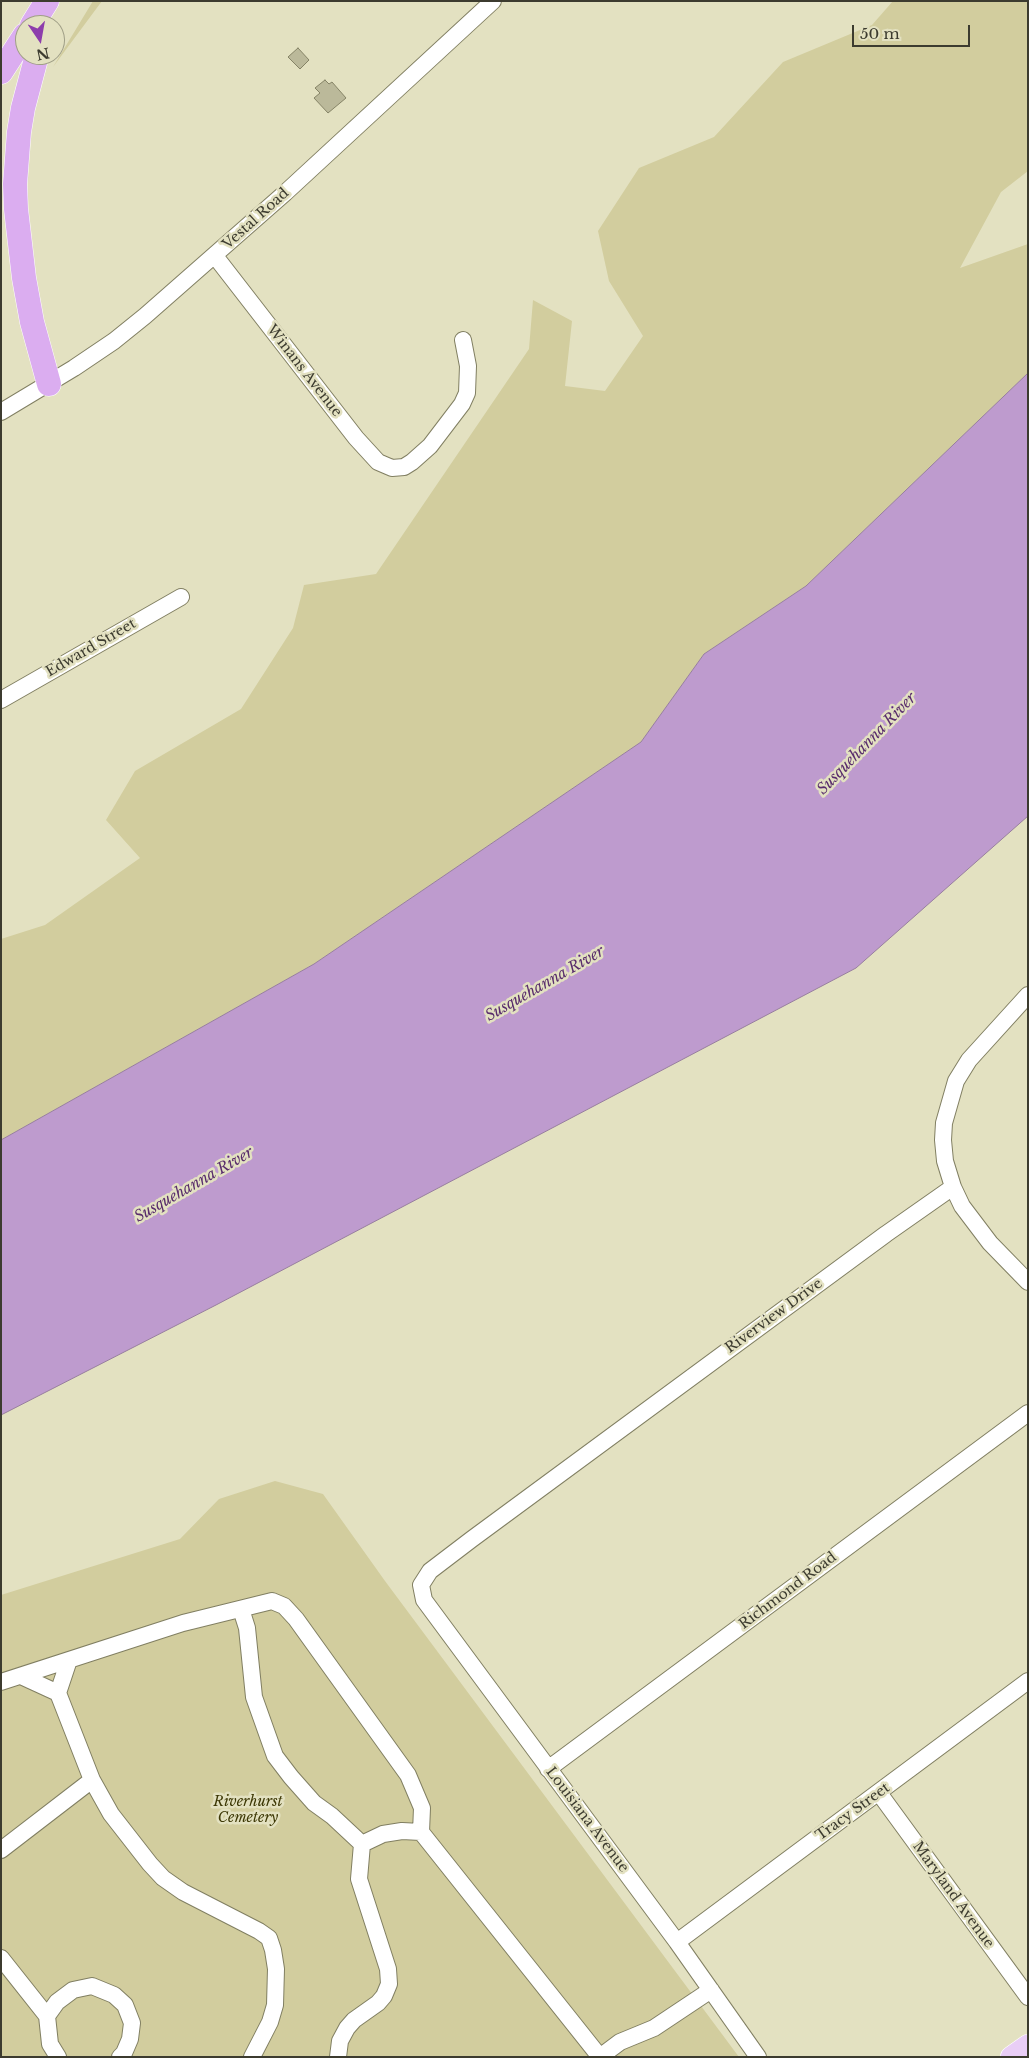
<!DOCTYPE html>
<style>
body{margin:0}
#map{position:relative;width:1029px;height:2058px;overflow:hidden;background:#e3e1c1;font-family:"Libre Baskerville",serif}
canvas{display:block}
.frame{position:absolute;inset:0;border:2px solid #3c3b2f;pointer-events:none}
.north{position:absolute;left:15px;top:15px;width:50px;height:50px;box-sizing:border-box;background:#e3e1c1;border:1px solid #a09f87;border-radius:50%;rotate:168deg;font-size:14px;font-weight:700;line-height:20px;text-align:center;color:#3c3b2f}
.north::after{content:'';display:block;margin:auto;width:18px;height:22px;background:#8d3dac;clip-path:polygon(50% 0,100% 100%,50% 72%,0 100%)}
.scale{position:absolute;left:852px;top:25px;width:118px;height:22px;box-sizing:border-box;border:2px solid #3c3b2f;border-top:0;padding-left:6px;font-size:15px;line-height:18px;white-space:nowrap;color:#3c3b2f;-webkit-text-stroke:4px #e3e1c1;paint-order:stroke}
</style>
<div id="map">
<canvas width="1029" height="2058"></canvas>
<div class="frame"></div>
<div class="north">N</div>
<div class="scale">50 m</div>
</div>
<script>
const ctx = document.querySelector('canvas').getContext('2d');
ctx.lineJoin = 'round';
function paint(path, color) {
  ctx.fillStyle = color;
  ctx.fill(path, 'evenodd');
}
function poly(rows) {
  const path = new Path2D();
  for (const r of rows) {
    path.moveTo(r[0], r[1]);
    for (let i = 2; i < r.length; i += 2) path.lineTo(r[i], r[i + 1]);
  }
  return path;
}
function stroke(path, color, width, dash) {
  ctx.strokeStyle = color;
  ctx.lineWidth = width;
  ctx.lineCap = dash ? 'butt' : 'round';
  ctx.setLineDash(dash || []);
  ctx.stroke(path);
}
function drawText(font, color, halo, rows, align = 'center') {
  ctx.font = font + ' "Libre Baskerville",serif';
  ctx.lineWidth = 5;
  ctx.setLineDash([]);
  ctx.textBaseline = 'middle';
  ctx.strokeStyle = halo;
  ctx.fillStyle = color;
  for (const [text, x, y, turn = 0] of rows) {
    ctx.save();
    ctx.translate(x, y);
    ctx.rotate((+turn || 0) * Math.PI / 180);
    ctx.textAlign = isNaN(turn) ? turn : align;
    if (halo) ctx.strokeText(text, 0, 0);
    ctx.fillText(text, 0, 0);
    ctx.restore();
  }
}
paint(poly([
 [93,1,102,1,53,67],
 [893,1,1028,1,1028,171,1001,192,960,268,1028,244,1028,373,806,586,704,654,641,742,314,964,1,1140,1,939,45,925,140,858,106,820,135,771,241,709,293,628,304,585,376,574,529,349,533,300,572,321,565,386,605,391,643,336,609,281,598,231,639,168,714,137,783,62,872,25],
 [275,1481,323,1494,385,1581,739,2057,1,2057,1,1595,180,1539,219,1499]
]), '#d2cd9e');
const water = poly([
 [1028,373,1028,816,856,968,216,1305,1,1415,1,1140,314,964,641,742,704,654,806,586,1028,373]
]);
paint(water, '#be9bce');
stroke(water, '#977e9e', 1);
const building = poly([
 [298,48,309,60,300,69,288,57,298,48],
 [325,80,329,84,332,82,346,98,328,113,314,98,320,93,315,88,325,80]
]);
paint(building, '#bbb99a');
stroke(building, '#858366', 1);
const minor = poly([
 [215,256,356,438,378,462,392,468,404,467,412,462,430,446,462,404,467,393,468,366,463,340],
 [1,412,74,368,114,341,145,316,285,193,493,1],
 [1,700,181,597],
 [1028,995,969,1060,956,1081,944,1123,943,1140,945,1161,953,1187,962,1206,990,1243,1028,1282],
 [241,1609,247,1628,254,1697,275,1756,291,1777,314,1803,332,1816,362,1844],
 [21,1676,58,1693,92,1780,111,1814,150,1864,163,1878,183,1892,259,1931,269,1938,273,1950,276,1969,275,2005,270,2022,252,2057],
 [1,1682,183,1623,272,1601,284,1606,296,1619,408,1775,422,1808,421,1832],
 [58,1693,69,1660],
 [548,1769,1028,1413],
 [879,1793,1028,1997],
 [1,1850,92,1780],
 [677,1942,1028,1681],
 [1,1958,47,2016,50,2044,58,2057],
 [47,2016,57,2002,73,1990,92,1986,114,1995,125,2005,132,2023,130,2039,124,2053,120,2057],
 [338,2057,340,2041,347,2028,354,2020,378,2003,384,1996,389,1984,388,1969,359,1879,362,1844,383,1834,402,1831,421,1832,600,2057],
 [600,2057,620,2042,654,2028,711,1990],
 [758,2057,677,1942,424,1600,421,1585,430,1571,472,1539,886,1234,953,1187]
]);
const major = poly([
 [1011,2057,1028,2045]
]);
const highway = poly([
 [32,25,47,1],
 [37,55,23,108,19,132,15,184,16,209,24,278,32,322,49,384],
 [1,72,25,35]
]);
stroke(minor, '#817f62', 18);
stroke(major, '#fff', 22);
stroke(highway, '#fff', 25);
stroke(minor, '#fff', 16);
stroke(major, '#e9cef6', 21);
stroke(highway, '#dbadf0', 24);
drawText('14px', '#3c3b2f', '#e3e1c1', [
 ["Vestal Road",256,219,-42],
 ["Winans Avenue",304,371,52],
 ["Edward Street",91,648,-30],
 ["Riverview Drive",774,1316,-36],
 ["Richmond Road",788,1591,-37],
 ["Tracy Street",853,1812,-36],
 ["Louisiana Avenue",587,1820,53],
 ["Maryland Avenue",953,1895,54]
]);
drawText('italic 14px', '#3d3805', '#e3e1c1', [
 ["Riverhurst",248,1802],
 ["Cemetery",248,1818]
]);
drawText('italic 15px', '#592d6c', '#e3e1c1', [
 ["Susquehanna River",867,744,-46],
 ["Susquehanna River",545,984,-30],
 ["Susquehanna River",194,1185,-30]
]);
</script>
